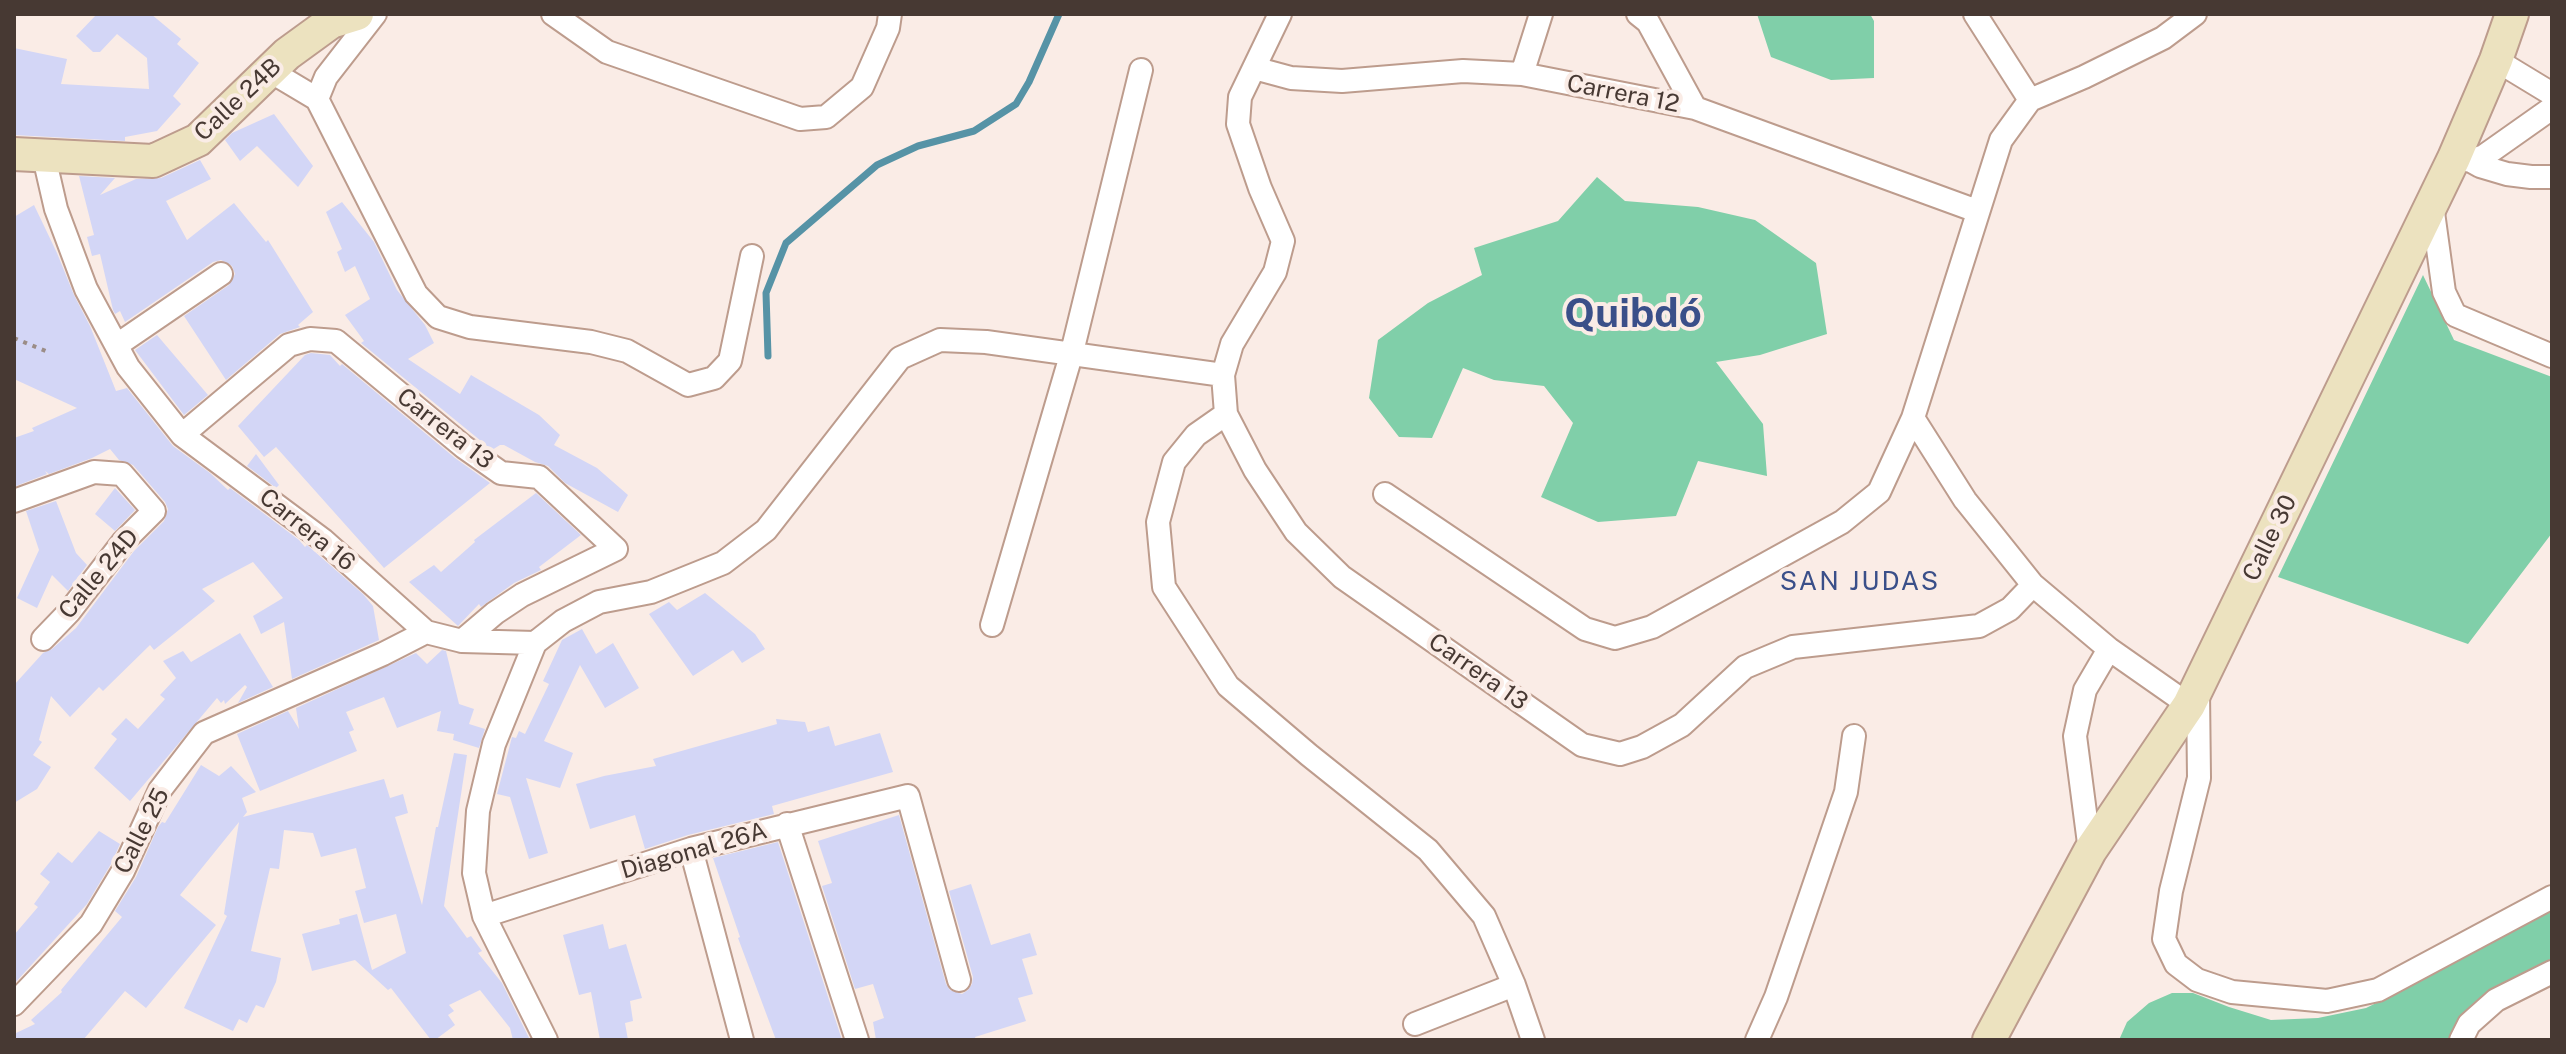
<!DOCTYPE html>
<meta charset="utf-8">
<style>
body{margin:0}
#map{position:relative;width:2566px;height:1054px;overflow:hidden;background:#faece6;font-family:"Public Sans",sans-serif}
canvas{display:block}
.frame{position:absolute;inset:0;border:16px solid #473933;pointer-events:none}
</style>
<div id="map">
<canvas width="2566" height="1054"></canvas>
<div class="frame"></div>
</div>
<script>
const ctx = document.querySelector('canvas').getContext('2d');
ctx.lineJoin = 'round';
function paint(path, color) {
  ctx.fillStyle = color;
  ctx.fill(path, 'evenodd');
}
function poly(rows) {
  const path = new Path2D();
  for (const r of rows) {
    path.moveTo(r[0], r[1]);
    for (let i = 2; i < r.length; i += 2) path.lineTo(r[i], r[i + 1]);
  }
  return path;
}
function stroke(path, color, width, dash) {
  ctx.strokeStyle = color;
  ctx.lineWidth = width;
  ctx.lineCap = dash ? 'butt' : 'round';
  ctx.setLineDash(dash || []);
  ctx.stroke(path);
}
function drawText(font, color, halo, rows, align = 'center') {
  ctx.font = font + ' "Public Sans",sans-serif';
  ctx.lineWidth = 8;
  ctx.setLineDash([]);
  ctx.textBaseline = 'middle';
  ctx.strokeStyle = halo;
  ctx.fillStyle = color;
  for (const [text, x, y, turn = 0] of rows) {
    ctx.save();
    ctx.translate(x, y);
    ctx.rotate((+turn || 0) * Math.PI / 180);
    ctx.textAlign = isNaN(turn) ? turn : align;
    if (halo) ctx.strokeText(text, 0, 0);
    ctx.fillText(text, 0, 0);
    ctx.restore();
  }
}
paint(poly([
 [1757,14,1870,14,1874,21,1874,78,1831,80,1771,57],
 [1597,177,1625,201,1698,207,1755,220,1816,263,1827,334,1760,355,1716,362,1763,424,1767,476,1698,461,1676,516,1598,522,1541,497,1573,423,1544,386,1494,380,1463,368,1432,438,1399,437,1369,398,1378,340,1428,303,1482,275,1474,248,1558,221],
 [2423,275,2454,340,2552,377,2552,533,2468,644,2278,577],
 [2552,909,2552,963,2486,993,2456,1031,2453,1040,2119,1040,2127,1022,2149,1003,2172,993,2193,993,2229,1007,2271,1020,2318,1018,2366,1008,2411,986]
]), '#80cfa9');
stroke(poly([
 [768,356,766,293,786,243,877,165,918,146,974,131,1016,104,1029,82,1059,14]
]), '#5693a6', 7);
paint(poly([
 [97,14,151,14,181,39,177,44,199,63,173,96,181,104,157,131,125,137,125,141,14,135,14,48,67,59,61,84,149,89,147,58,117,34,100,52,93,52,76,36],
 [274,114,313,166,298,187,257,146,240,161,225,140,232,133],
 [200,160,211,179,166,201,187,240,234,203,266,242,268,240,313,312,298,325,300,327,280,334,226,380,184,316,229,285,235,274,232,266,221,260,213,262,125,322,120,311,115,314,113,310,100,254,92,256,87,237,94,235,79,176,115,178,100,195,136,179,161,178],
 [342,202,374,242,397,290,425,325,434,343,408,359,460,394,471,375,539,415,560,435,554,445,597,468,628,495,618,512,565,483,548,466,535,462,504,445,500,445,492,450,361,343,364,341,345,315,370,299,355,266,345,272,337,252,342,249,326,212],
 [34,205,57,253,74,295,90,326,116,391,127,388,173,446,210,473,228,490,230,488,299,540,305,547,307,545,314,551,363,594,373,606,379,640,292,679,284,622,261,634,253,616,283,598,253,562,202,589,215,601,154,650,150,645,103,691,99,687,70,717,51,696,39,740,42,742,33,755,51,767,37,789,14,803,14,685,43,653,52,649,76,628,134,551,164,521,168,509,165,502,133,465,119,460,110,449,92,458,49,474,45,471,47,474,16,486,14,438,34,431,32,428,77,408,14,379,14,217],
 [157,335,208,395,184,415,135,350],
 [311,353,330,355,340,366,342,364,455,458,490,483,384,568,276,447,264,457,238,426,305,355],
 [256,454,279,485,276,488,247,466],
 [115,488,135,510,115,531,95,514],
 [536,493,581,535,539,567,541,570,514,583,481,607,479,604,458,626,409,582,434,565,441,572,475,542,474,540],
 [56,501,76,553,87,565,68,591,52,575,37,608,17,598,39,550,26,511],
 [705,593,755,634,765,649,742,663,733,650,693,676,649,614,669,602,677,610],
 [582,629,596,654,613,643,639,688,605,708,580,665,544,741,573,753,560,788,526,778,548,853,529,859,510,797,497,794,512,737,516,738,519,731,525,734,549,684,543,681,562,640],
 [240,633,273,687,238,703,247,687,245,685,225,704,224,700,221,703,217,698,130,801,94,768,117,739,111,734,126,718,138,729,165,699,160,695,176,678,163,661,183,651,191,662],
 [442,650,446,651,459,704,474,709,469,724,485,729,479,748,453,740,454,734,437,731,441,711,397,728,384,697,346,712,354,730,349,732,357,751,260,791,237,734,288,711,299,729,296,708,416,653,427,664],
 [776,719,805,722,808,732,829,726,835,746,880,733,893,772,772,806,774,814,688,835,645,849,635,815,590,829,576,784,604,776,656,766,653,759,777,724],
 [454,753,467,755,444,906,467,938,471,936,482,951,478,953,502,983,530,1040,513,1040,510,1028,480,990,449,1005,454,1011,448,1015,455,1025,435,1040,431,1040,391,988,388,990,355,960,312,971,302,934,340,924,339,919,357,914,372,970,406,953,396,914,364,923,355,891,366,888,356,848,321,857,313,833,284,830,279,869,270,868,251,951,281,958,276,982,264,1008,256,1005,247,1023,239,1019,233,1031,184,1008,227,916,224,914,239,822,180,895,216,925,146,1008,125,991,83,1040,14,1040,14,1034,35,1024,31,1020,62,992,61,990,122,917,115,911,136,877,158,827,162,822,165,823,201,765,219,776,231,766,256,792,242,798,247,812,243,817,384,779,390,798,403,794,408,813,395,817,422,905,436,827,438,827],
 [899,815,946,984,950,990,962,994,968,990,972,984,973,977,949,891,971,884,991,945,1030,933,1037,955,1022,959,1033,994,1018,998,1026,1021,975,1037,976,1040,876,1040,873,1022,884,1018,873,984,855,989,822,886,832,883,818,841],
 [99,831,120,844,111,864,87,904,14,984,14,935,38,907,34,904,50,882,40,874,58,852,72,863],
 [778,842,842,1040,776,1040,738,938,740,937,713,858],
 [603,924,609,949,626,944,642,998,630,1001,633,1021,625,1023,628,1040,600,1040,591,992,579,995,563,935]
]), '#d3d6f6');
const street = poly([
 [375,14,326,77,317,99,416,294,438,317,470,327,591,342,627,351,688,385,714,378,730,361,752,256],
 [553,14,607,52,800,119,826,117,862,87,888,28,890,14],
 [1280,14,1240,97,1238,124,1260,188,1283,241,1275,272,1232,344,1223,375,1226,414,1255,470,1296,532,1342,577,1582,745,1620,754,1642,747,1682,725,1745,667,1793,647,1979,626,2010,609,2033,585],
 [1638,14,1648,22,1695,108],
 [1975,14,2030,100],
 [2496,60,2552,94],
 [1254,68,1291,78,1342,81,1463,71,1522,74,1695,108,1977,211],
 [270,71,317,99],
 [1522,74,1541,14],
 [44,157,56,209,86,289,128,367,182,435,323,540,426,632,462,641,495,613,522,595,616,549,539,477,501,473,464,447,336,341,310,339,289,345,182,435],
 [2454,158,2471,161,2484,156,2552,108],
 [2471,161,2480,166,2507,174,2531,177,2552,177],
 [2432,205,2444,292,2455,315,2552,356],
 [117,345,221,274],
 [1226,414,1196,435,1174,462,1158,522,1164,587,1228,686,1309,755,1428,850,1484,916,1514,985,1533,1040],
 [1913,418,1965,500,2033,585,2109,649,2189,705],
 [1385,494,1585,629,1615,638,1652,627,1842,522,1879,492,1913,418,2001,140,2030,100,2084,77,2163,38,2195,14],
 [14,501,94,472,122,474,154,511,123,542,69,612,43,639],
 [992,625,1072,352,1141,70],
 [462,641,535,643],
 [2198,692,2199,778,2171,891,2164,939,2176,964,2197,980,2232,992,2327,1001,2378,990,2552,897],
 [787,824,857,1040],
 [691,849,742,1040],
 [2090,851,2075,736,2085,690,2109,649],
 [484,916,691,849,908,796,959,980],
 [14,1004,91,924,123,871,160,790,204,733,383,654,426,632],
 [1415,1024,1514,985],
 [546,1040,484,916,474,873,478,811,494,744,535,643,563,621,599,602,651,592,723,563,766,530,900,358,940,340,986,342,1223,375],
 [1757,1040,1776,997,1846,792,1854,736],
 [2461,1040,2469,1024,2496,1000,2552,972]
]);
const secondary = poly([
 [14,154,153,161,198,140,287,54,331,22,357,14],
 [1989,1040,2090,851,2189,705,2454,158,2496,60,2512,14]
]);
stroke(street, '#bd9c8d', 26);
stroke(secondary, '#bd9c8d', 36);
stroke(poly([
 [14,338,48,352]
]), '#9b8d87', 4, [4, 6]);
stroke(street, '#fff', 22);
stroke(secondary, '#ece2bf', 32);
drawText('24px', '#473933', '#faece6', [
 ["Carrera 12",1623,94,11],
 ["Calle 24B",238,100,-43],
 ["Carrera 13",445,429,38],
 ["Carrera 16",307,530,39],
 ["Calle 30",2270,538,-64],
 ["Calle 24D",99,574,-50],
 ["Carrera 13",1478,672,35],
 ["Calle 25",142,831,-63],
 ["Diagonal 26A",694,851,-16]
]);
ctx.letterSpacing = '2px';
drawText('26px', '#3a4f89', '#faece6', [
 ["SAN JUDAS",1860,582]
]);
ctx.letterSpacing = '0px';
drawText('bold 40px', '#3a4f89', '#faece6', [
 ["Quibdó",1633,315]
]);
</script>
